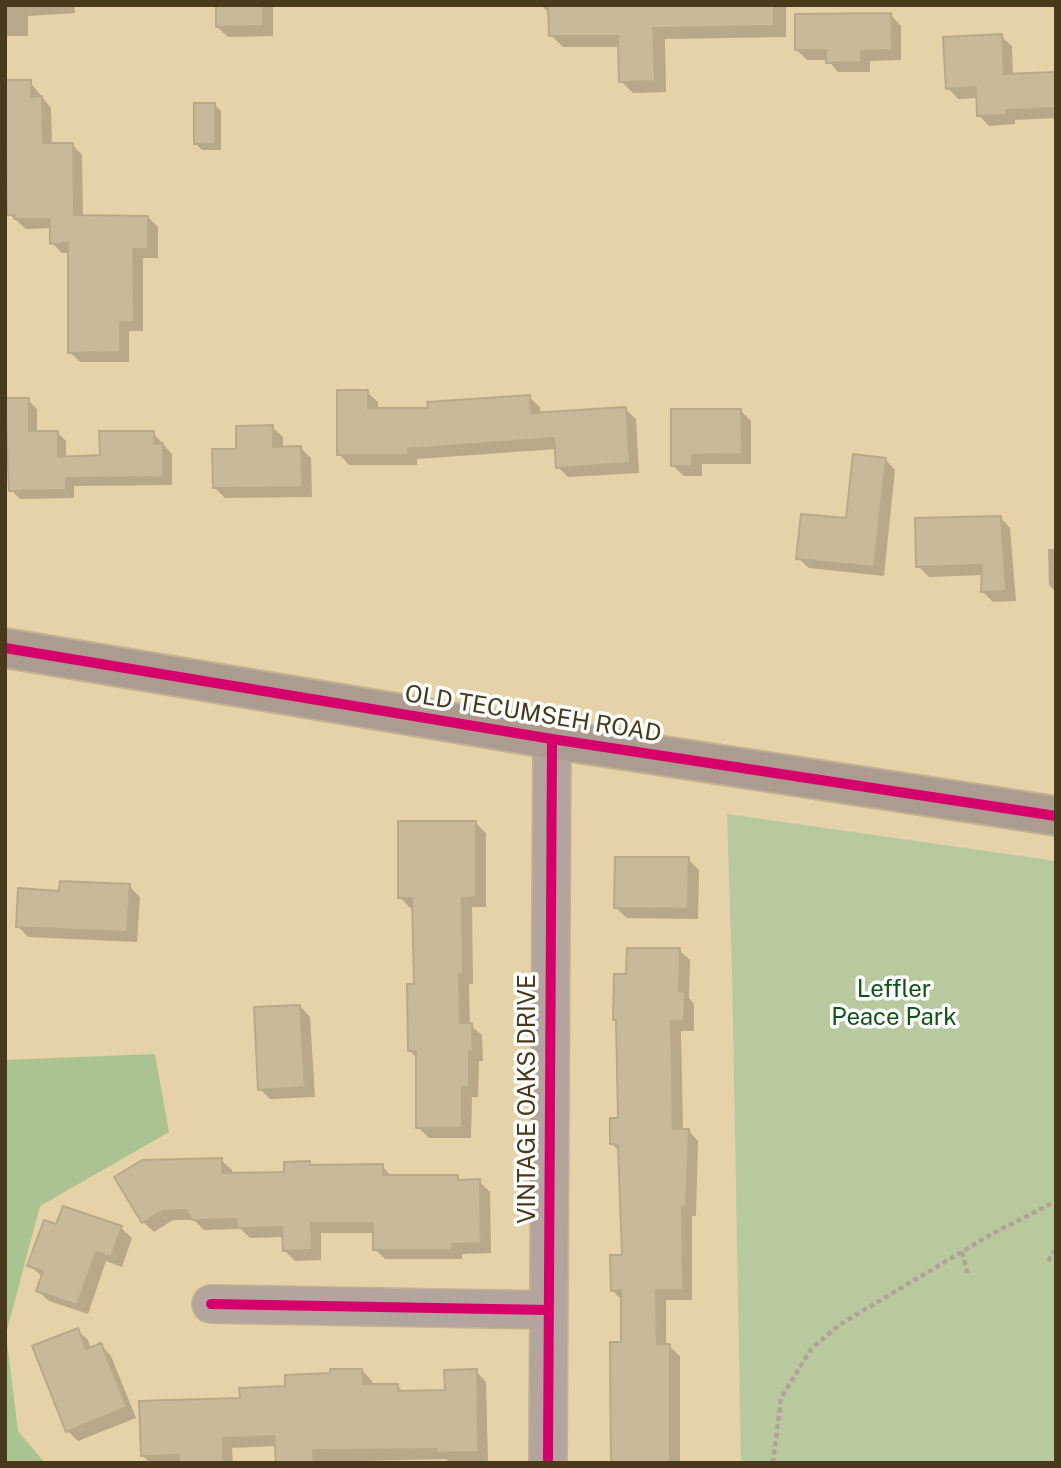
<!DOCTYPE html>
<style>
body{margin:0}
#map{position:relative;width:1061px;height:1468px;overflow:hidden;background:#e6d2a9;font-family:"Public Sans",sans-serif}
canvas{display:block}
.frame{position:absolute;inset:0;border:7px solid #483a1b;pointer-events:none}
</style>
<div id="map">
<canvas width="1061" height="1468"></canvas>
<div class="frame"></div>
</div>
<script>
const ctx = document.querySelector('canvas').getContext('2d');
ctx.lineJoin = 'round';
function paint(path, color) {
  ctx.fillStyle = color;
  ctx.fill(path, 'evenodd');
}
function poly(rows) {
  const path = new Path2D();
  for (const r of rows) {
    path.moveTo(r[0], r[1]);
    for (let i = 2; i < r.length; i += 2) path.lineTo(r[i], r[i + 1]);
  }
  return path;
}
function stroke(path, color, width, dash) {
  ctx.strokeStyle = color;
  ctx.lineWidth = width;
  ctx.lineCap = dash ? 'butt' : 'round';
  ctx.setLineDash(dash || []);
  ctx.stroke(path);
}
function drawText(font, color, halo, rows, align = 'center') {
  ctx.font = font + ' "Public Sans",sans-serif';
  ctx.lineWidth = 7;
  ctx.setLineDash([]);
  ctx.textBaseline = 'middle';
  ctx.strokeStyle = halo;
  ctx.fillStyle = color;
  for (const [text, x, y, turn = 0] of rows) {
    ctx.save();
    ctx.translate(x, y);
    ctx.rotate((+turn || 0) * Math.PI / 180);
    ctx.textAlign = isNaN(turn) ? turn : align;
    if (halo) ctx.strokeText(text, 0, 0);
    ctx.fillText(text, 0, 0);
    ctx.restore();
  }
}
paint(poly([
 [727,814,1056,861,1056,1463,741,1463,732,971]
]), '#b9c99e');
paint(poly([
 [155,1054,169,1132,40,1206,6,1334,18,1431,45,1463,5,1463,5,1060]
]), '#abc390');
paint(poly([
 [5,5,74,5,75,13,28,16,28,36,5,36],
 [217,5,308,5,308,6,273,7,273,36,228,37,217,27],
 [541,5,786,5,786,37,665,39,666,92,633,93,621,81,620,47,563,47,551,35,550,14],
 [891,15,901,26,901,60,870,61,870,72,838,72,828,60,807,60,797,50],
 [1001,36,1012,46,1013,76,1056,74,1056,118,1015,120,1015,124,989,126,979,115,978,98,958,99,948,88],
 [5,82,30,82,51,108,52,145,72,144,82,155,83,217,148,217,158,227,158,258,143,258,143,331,129,331,129,362,80,362,70,352,69,253,62,253,52,243,52,228,26,229,9,214],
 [215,105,221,111,221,150,202,150,195,143],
 [367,392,378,402,378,409,430,409,529,397,540,407,540,414,625,409,636,419,639,473,568,477,558,467,556,449,417,459,417,465,349,465,339,454],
 [5,400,28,400,37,409,37,433,57,432,66,441,66,458,101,457,153,433,172,454,172,485,74,486,74,498,20,499,11,490,7,440,5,438],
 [740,410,751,421,751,464,702,464,702,476,684,476,673,466],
 [272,427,283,437,283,448,301,448,311,458,312,497,225,498,214,487,238,451],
 [885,459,895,470,884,576,809,568,798,558,848,520],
 [1000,517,1010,528,1016,601,993,602,983,592,984,575,929,577,918,566],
 [1048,549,1056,549,1056,592,1049,585],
 [475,822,486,833,486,907,472,907,473,984,469,984,470,1025,482,1035,483,1061,479,1061,478,1097,472,1097,471,1138,429,1138,418,1127,418,1059,410,1051,415,986,414,908,410,908,400,897],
 [688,859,699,870,698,919,627,918,616,908],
 [129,886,140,897,137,942,28,937,18,926,61,892],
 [679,950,690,960,689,998,694,1004,694,1031,681,1031,683,1131,688,1130,698,1141,696,1216,692,1216,692,1300,666,1300,666,1346,669,1346,680,1356,680,1463,613,1463,623,1343,622,1300,612,1290,624,1257,620,1152,612,1144,620,1120,628,976],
 [300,1006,310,1017,315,1097,270,1099,260,1089],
 [221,1160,232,1170,232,1175,286,1174,309,1163,313,1167,382,1166,392,1177,457,1177,461,1181,479,1181,490,1192,491,1253,462,1254,462,1259,385,1259,375,1249,374,1233,321,1233,321,1260,295,1261,284,1250,284,1237,250,1238,241,1229,204,1230,194,1220,173,1220,154,1232,143,1222],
 [58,1226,121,1228,132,1238,122,1267,106,1261,88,1314,49,1301,38,1291,43,1277,29,1265],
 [77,1330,88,1340,91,1349,101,1345,111,1356,136,1418,78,1441,68,1431],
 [362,1370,372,1381,372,1386,397,1386,405,1393,447,1392,476,1371,486,1382,488,1462,450,1463,446,1459,277,1463,276,1446,232,1448,233,1463,150,1463,143,1456,242,1400]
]), '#0003');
const building = poly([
 [216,5,263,5,263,26,216,27,216,5],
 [548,5,774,5,774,26,653,28,655,81,619,82,618,36,549,36,548,5],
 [891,13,892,50,861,51,861,62,826,63,826,50,795,50,795,14,891,13],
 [1002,34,1004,74,1056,72,1056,108,1006,110,1006,115,977,116,976,87,946,89,943,37,1002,34],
 [5,80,31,80,31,97,42,96,43,143,73,143,74,215,148,216,148,249,133,249,134,322,120,322,120,352,68,353,68,243,50,244,50,219,14,219,15,215,7,215,5,80],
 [194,103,215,103,215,144,194,144,194,103],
 [337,390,368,390,368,408,428,408,427,402,530,395,531,413,626,407,630,463,556,468,554,438,408,449,408,455,337,455,337,390],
 [5,398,29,398,29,431,58,431,58,457,100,455,99,431,154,431,154,444,163,443,163,477,66,478,66,490,9,491,5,398],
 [671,409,741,409,742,454,692,455,692,466,671,466,671,409],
 [273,425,273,447,301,446,302,487,213,488,212,449,236,449,236,426,273,425],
 [853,454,886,458,874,567,796,559,801,514,846,518,853,454],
 [1001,516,1006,591,981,592,982,565,916,567,915,518,1001,516],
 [398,821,476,821,476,897,462,898,463,974,459,974,460,1023,472,1023,473,1051,469,1051,469,1087,462,1087,462,1128,416,1128,416,1051,408,1051,407,984,414,984,412,898,398,898,398,821],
 [615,857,689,857,688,909,614,908,615,857],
 [60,881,130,884,127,932,16,927,18,888,59,891,60,881],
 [627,948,680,948,679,991,685,992,684,1021,671,1021,673,1129,689,1129,686,1207,682,1207,683,1290,656,1290,657,1344,670,1344,670,1463,611,1463,610,1342,621,1342,621,1290,611,1291,610,1255,622,1255,618,1145,610,1144,610,1118,618,1118,616,1020,613,1020,614,974,626,974,627,948],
 [300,1005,305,1087,258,1090,254,1007,300,1005],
 [222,1158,222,1173,284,1172,284,1162,310,1161,310,1165,383,1164,383,1175,458,1175,458,1180,480,1179,481,1243,452,1244,452,1250,373,1250,373,1223,311,1223,312,1250,283,1251,282,1227,237,1228,237,1219,192,1220,186,1210,162,1211,142,1223,114,1177,142,1160,222,1158],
 [63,1206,122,1226,111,1257,96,1252,77,1305,36,1291,43,1271,27,1266,44,1220,56,1224,63,1206],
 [78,1328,86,1349,101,1343,127,1407,66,1432,32,1346,78,1328],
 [330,1369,362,1369,363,1384,398,1384,398,1391,445,1390,444,1370,477,1369,478,1452,437,1453,437,1449,313,1450,314,1463,276,1463,274,1436,223,1438,223,1463,179,1463,179,1455,141,1456,139,1401,240,1398,239,1388,285,1386,285,1375,330,1373,330,1369]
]);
paint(building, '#c9b998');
stroke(building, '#b8a988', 2);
const minor = poly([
 [211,1304,548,1310],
 [548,1459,552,739]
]);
const major = poly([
 [5,648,552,739,1056,816]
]);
stroke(minor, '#c2b291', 40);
stroke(major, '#c2b291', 42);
stroke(poly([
 [962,1252,968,1275],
 [1048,1261,1056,1249],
 [773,1463,781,1398,811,1349,839,1325,990,1235,1056,1201]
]), '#b1a496', 4.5, [5, 3.5]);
stroke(minor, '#b3a49d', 37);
stroke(major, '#ac9b8f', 38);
stroke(poly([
 [5,648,552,739,1056,816],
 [211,1304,548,1310],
 [548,1459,552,739]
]), '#d6006c', 10);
drawText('24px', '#483a1b', '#fff', [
 ["OLD TECUMSEH ROAD",533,714,9],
 ["VINTAGE OAKS DRIVE",528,1099,-90]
]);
drawText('24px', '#12531a', '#fff', [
 ["Leffler",894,990],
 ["Peace Park",894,1018]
]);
</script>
